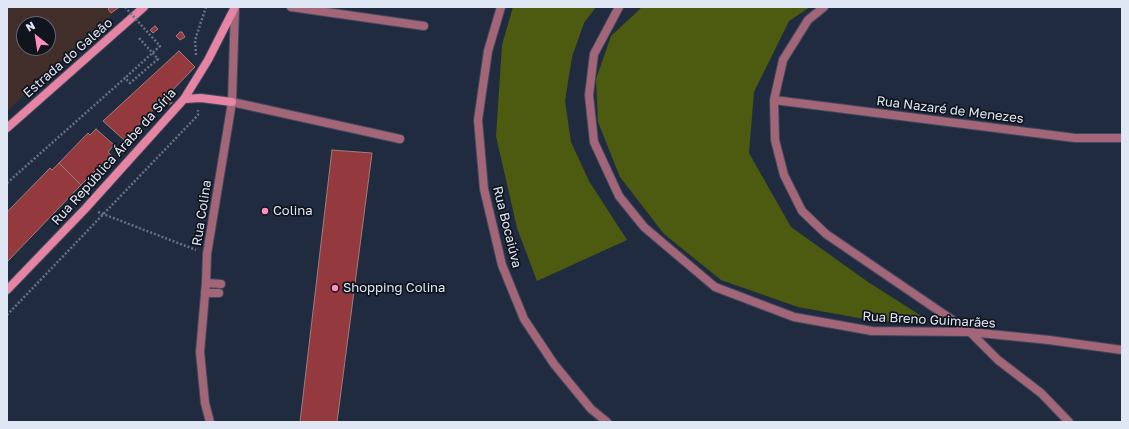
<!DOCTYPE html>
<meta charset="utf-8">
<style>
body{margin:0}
#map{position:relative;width:1129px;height:429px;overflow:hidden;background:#212b40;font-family:"Golos Text",sans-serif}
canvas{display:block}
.frame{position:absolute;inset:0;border:8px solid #e0e7f4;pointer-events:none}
.north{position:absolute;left:16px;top:16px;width:40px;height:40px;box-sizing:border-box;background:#0f141d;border:1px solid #636873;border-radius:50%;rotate:330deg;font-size:11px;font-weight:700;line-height:16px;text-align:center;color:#e0e7f4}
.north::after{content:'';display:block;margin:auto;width:14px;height:18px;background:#fd8ebe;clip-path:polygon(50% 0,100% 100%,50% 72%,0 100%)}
</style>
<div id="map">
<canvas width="1129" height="429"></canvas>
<div class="frame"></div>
<div class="north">N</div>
</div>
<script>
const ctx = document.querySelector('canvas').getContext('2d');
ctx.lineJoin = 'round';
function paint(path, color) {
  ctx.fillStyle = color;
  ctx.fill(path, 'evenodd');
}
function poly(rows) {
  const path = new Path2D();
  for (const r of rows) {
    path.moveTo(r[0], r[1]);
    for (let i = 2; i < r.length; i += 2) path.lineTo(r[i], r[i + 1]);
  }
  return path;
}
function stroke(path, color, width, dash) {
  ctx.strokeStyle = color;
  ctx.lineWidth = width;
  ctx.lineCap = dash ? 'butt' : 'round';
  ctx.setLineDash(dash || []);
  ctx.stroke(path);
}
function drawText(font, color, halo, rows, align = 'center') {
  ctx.font = font + ' "Golos Text",sans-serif';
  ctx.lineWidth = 3.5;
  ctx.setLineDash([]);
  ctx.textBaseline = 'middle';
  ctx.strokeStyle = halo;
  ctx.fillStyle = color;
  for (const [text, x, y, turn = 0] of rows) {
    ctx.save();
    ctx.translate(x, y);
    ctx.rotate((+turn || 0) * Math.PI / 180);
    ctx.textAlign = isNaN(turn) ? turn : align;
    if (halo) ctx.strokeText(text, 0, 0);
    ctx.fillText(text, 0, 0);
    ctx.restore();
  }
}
paint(poly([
 [7,7,120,7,7,111],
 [24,24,48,24,48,48,24,48]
]), '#412d2a');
paint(poly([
 [513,7,596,7,584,23,572,57,565,101,571,142,589,181,627,240,537,281,517,228,496,136,502,45],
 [642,7,810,7,789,21,754,92,749,153,791,227,868,282,926,319,881,322,798,307,721,280,664,234,620,177,598,122,596,79,611,36]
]), '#4c5b10');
const building = poly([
 [111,7,117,7,118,8,111,13,108,9,111,7],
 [155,26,158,29,153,33,150,30,155,26],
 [180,32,182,32,185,37,180,40,176,36,180,32],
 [179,51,195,67,124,140,103,121,179,51],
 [169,97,172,103,161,109,159,104,162,101,169,97],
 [96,129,114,145,108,152,111,155,81,185,59,163,88,133,90,135,96,129],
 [332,150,372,153,337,422,300,422,332,150],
 [59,163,81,185,7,262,7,212,50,168,52,170,59,163]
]);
paint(building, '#943a3e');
stroke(building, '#9e7e7d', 1);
const service = poly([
 [206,283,221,284],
 [205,293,219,293]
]);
const minor = poly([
 [291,7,424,26],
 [501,7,488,51,478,120,484,189,502,265,524,319,554,364,591,409,607,422],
 [619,7,594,54,589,95,594,142,619,196,644,227,715,287,794,317,872,331,970,332,1049,340,1122,350],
 [824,7,808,20,783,60,774,100,775,140,784,175,802,211,826,234,970,332,998,360,1041,393,1069,422],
 [774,100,1075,138,1122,138],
 [232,102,400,139]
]);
const tertiary = poly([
 [210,422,205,403,200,352,206,283,207,254,232,102,235,7]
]);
const secondary = poly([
 [184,99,201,98,232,102],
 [7,128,144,7],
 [7,290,85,209,184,99,208,60,235,7]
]);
stroke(service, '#40495d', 10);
stroke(minor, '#40495d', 10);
stroke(tertiary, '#40495d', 10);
stroke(secondary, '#40495d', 10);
stroke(poly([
 [196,55,195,40,206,7],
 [7,183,125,78,130,83,158,59,138,37],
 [98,212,196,250],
 [7,315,198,115,198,110]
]), '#687183', 2.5, [2, 2]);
stroke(service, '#a36678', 8);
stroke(minor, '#a36678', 8);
stroke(tertiary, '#a36678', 8);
stroke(secondary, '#e685a3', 8);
stroke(poly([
 [125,7,160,46,125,78]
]), '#687183', 2.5, [2, 2]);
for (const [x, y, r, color] of [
 [265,211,4,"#fd8ebe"],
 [335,288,4,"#fd8ebe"]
]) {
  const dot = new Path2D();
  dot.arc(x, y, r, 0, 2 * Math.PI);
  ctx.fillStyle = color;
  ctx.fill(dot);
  stroke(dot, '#0f141d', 1.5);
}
drawText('13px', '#e0e7f4', '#0f141d', [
 ["Estrada do Galeão",68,58,-41],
 ["Rua Nazaré de Menezes",950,110,7],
 ["Rua República Árabe da Síria",114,157,-48],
 ["Rua Colina",202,213,-81],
 ["Rua Bocaiúva",507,227,76],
 ["Rua Breno Guimarães",929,320,3]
]);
drawText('13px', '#e0e7f4', '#0f141d', [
 ["Colina",273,211],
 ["Shopping Colina",343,288]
], 'left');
</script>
